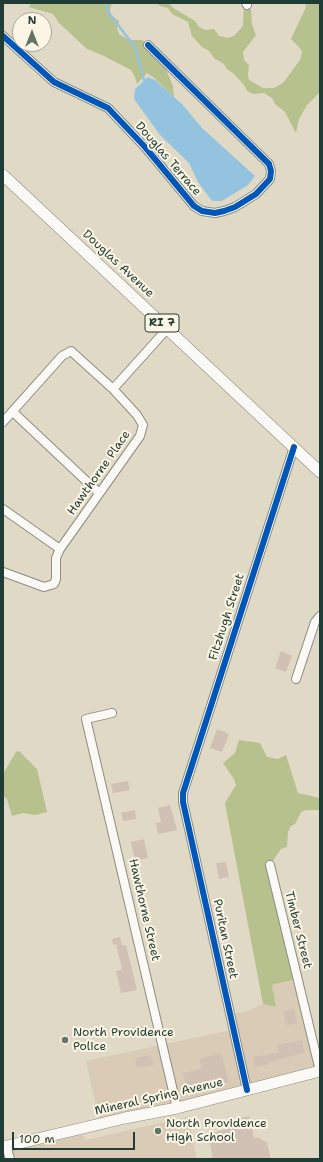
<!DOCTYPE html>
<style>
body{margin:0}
#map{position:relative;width:323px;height:1162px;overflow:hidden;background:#e0d9c6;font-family:"Shantell Sans",sans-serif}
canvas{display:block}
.frame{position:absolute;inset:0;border:4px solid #1f3d34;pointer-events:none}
.north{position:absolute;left:12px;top:12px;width:40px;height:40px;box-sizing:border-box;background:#fcf5e5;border:1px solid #a4ab9e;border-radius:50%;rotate:0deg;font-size:11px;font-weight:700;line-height:16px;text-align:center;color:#1f3d34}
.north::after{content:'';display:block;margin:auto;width:14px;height:18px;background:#637467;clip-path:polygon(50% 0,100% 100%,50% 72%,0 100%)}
.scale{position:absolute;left:12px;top:1132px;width:123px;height:18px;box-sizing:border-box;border:2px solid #1f3d34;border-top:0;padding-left:5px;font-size:12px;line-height:14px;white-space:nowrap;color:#1f3d34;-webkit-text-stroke:3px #fcf5e5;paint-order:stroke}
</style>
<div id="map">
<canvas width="323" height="1162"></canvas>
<div class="frame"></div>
<div class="north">N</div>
<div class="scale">100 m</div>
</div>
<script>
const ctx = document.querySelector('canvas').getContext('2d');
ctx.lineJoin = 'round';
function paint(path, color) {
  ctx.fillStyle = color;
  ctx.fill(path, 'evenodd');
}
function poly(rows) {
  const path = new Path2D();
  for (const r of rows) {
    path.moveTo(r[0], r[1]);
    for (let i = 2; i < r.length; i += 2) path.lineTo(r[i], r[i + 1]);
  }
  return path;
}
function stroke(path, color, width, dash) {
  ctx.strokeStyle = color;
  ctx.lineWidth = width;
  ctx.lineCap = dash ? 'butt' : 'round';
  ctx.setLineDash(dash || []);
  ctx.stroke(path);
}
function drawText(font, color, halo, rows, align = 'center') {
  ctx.font = font + ' "Shantell Sans",sans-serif';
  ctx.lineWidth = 4;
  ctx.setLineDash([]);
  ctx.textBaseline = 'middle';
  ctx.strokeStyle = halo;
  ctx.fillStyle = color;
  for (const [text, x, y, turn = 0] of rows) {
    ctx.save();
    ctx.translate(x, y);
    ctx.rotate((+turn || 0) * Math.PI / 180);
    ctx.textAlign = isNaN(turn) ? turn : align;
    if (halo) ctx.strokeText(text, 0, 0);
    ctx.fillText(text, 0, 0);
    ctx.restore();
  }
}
paint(poly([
 [296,980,318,1078,101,1129,86,1061,231,1030,229,1015,248,1011,263,1004,275,1007,272,985],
 [188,1117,197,1159,3,1159,3,1151,81,1135,84,1136,85,1140]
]), '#d9cbb6');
paint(poly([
 [31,3,112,3,110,10,111,15,119,21,117,28,119,34,129,40,142,40,148,45,165,67,173,86,174,97,153,77,147,73,137,84,135,77,131,70,102,55,87,49,59,23,53,14,29,7],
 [156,3,169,3,173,8,195,21,199,27,206,30,214,29,219,36,228,38,234,36,243,26,244,4,251,10,252,24,256,35,243,52,244,60,249,65,248,75,249,80,263,88,274,88,283,83,300,60,302,52,300,48,291,39,306,7,305,3,320,3,320,92,307,105,299,119,296,133,285,112,275,104,272,98,264,93,254,94,247,91,244,85,234,74,227,69,224,64,214,58,209,51,202,47,192,36,188,22,172,14,168,8,160,6],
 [239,740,260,743,267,757,278,759,286,755,298,793,320,798,320,810,306,810,301,812,295,824,291,826,288,832,287,847,281,849,270,865,297,979,272,985,276,1007,263,1004,225,803,236,785,234,779,223,763,235,753],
 [19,751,37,769,47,812,35,815,23,813,12,816,7,799,3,796,3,774,16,752]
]), '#b7c18d');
paint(poly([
 [148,77,155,80,182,104,202,128,255,176,248,185,222,201,212,201,198,182,189,163,160,135,134,99,135,89]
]), '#94c3df');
stroke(poly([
 [106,3,108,12,135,47,144,80]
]), '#94c3df', 2.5);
paint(poly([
 [281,651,292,656,286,672,275,668],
 [217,729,229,734,222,752,210,748],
 [128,781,130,790,113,793,111,784],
 [170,805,177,830,158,834,156,823,161,822,158,808],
 [135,810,136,819,123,821,121,813],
 [144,839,148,858,135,861,131,842],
 [226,862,229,877,219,879,216,863],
 [120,937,122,946,126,945,137,990,121,993,116,971,122,969,116,944,113,945,112,939],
 [294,1009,297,1023,286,1025,283,1011],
 [144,1026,147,1035,131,1039,129,1029],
 [302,1040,305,1053,269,1062,269,1064,255,1067,253,1057,279,1052,277,1045],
 [221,1053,229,1082,208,1088,207,1085,187,1090,183,1073,202,1069,200,1059],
 [151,1055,153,1065,137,1068,135,1058],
 [249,1116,254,1138,258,1137,267,1143,271,1159,213,1159,208,1134,231,1128,229,1121]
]), '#d0c1b4');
const minor = poly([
 [246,3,247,5],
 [3,36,54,82,108,108,145,147,194,206,202,211,215,213,224,211,235,207,256,194,270,179,271,171,269,164,148,45],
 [113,389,167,329],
 [13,412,99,493],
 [3,422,62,356,71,351,113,389,137,415,143,425,140,436,60,549,56,558,56,579,54,584,44,587,3,572],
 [3,509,60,549],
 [296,679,315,622,320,616],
 [112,713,86,719,177,1108],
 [270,865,320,1071],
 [247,1090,183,802,183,793,294,447],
 [6,1146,10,1159]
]);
const major = poly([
 [3,175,320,472],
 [3,1147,125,1118,177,1108,320,1071]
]);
stroke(minor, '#8b8d81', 10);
stroke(major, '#8b8d81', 12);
stroke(minor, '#faf9f6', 8);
stroke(major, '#faf9f6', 11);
stroke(poly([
 [3,36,54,82,108,108,145,147,194,206,202,211,215,213,224,211,235,207,256,194,270,179,271,171,269,164,148,45],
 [247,1090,183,802,183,793,294,447]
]), '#0057b8', 6);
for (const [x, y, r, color] of [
 [65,1040,4,"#637467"],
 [158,1131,4,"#637467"]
]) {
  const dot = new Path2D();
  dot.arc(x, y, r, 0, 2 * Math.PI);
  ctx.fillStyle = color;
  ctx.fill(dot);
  stroke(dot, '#fcf5e5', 1.5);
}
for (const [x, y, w] of [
 [162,323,34]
]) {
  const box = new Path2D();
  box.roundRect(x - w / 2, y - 9, w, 18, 3);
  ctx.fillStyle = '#fcf5e5';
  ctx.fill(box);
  stroke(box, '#1f3d34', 1);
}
drawText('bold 11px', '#1f3d34', null, [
 ["RI 7",162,323]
]);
drawText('12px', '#1f3d34', '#fcf5e5', [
 ["Douglas Terrace",168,159,49],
 ["Douglas Avenue",118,264,43],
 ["Hawthorne Place",99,473,-55],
 ["Fitzhugh Street",227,617,-72],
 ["Hawthorne Street",144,910,77],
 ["Timber Street",298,930,76],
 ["Puritan Street",225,939,78],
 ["Mineral Spring Avenue",159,1097,-13]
]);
drawText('12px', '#1f3d34', '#fcf5e5', [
 ["North Providence",73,1033],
 ["Police",73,1047],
 ["North Providence",166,1124],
 ["High School",166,1138]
], 'left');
</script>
